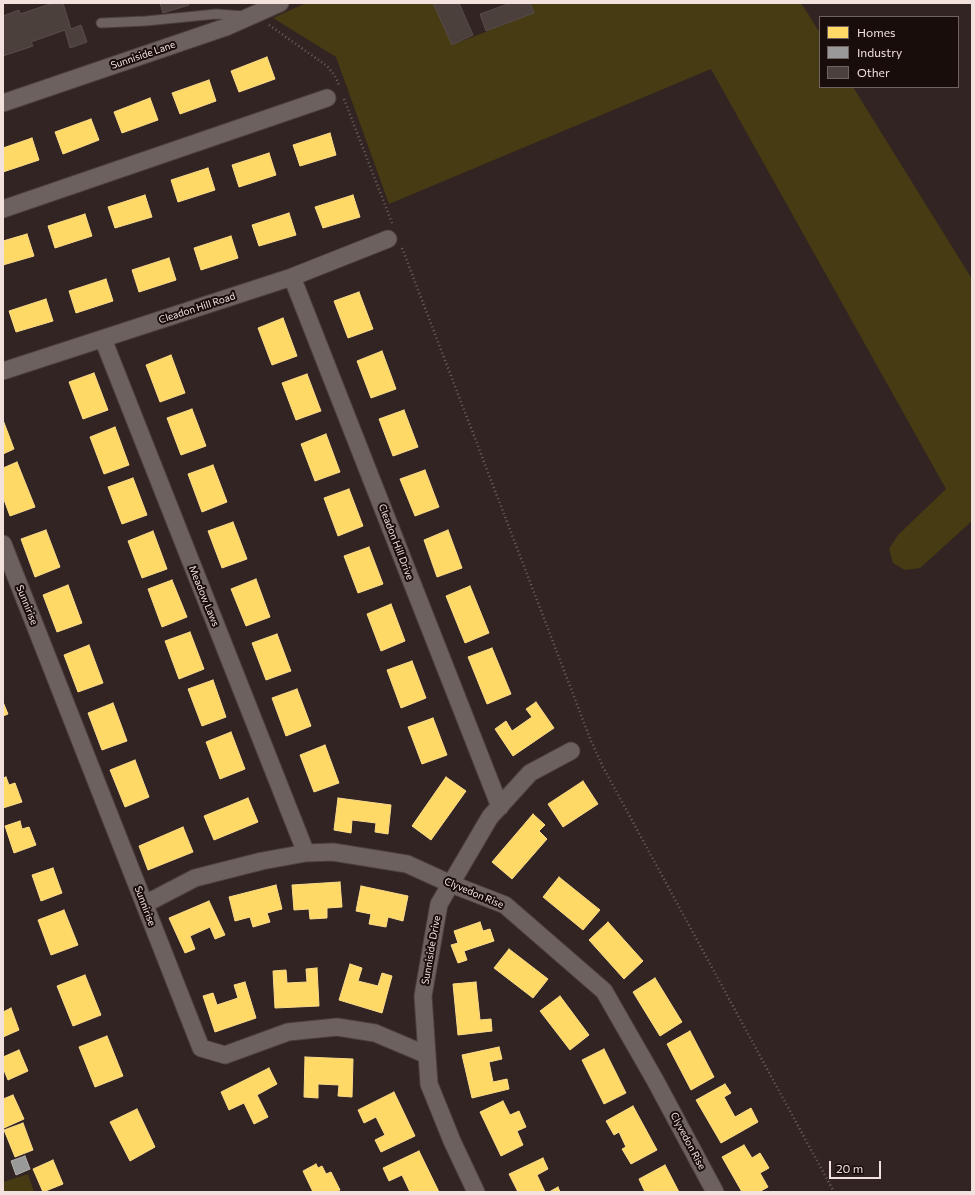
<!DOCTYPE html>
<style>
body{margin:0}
#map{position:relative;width:975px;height:1195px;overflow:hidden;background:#322422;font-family:Commissioner,sans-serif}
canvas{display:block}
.frame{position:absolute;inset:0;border:4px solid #f2e1dd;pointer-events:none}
.legend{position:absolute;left:819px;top:16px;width:140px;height:72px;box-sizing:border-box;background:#180d0b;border:1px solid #6f625f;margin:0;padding:5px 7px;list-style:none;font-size:12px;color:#f2e1dd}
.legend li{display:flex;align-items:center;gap:8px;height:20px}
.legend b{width:20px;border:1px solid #6f625f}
.scale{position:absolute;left:829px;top:1161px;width:52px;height:18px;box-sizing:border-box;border:2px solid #f2e1dd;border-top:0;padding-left:5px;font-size:12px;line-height:14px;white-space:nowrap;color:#f2e1dd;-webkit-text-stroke:3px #180d0b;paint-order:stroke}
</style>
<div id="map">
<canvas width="975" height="1195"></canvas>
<div class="frame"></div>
<ul class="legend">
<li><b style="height:11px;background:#ffd966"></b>Homes</li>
<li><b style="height:11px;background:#999"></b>Industry</li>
<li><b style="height:11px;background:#4b403c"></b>Other</li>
</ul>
<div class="scale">20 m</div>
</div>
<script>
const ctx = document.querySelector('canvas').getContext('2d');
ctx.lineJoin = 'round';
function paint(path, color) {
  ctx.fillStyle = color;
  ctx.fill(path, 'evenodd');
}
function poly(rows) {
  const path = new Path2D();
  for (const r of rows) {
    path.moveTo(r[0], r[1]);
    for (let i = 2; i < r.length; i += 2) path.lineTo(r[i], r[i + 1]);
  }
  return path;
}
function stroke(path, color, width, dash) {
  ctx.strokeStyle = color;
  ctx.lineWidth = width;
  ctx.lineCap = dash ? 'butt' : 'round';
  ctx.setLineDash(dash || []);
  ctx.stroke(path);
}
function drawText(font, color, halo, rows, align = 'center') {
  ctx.font = font + ' Commissioner,sans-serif';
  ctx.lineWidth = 4;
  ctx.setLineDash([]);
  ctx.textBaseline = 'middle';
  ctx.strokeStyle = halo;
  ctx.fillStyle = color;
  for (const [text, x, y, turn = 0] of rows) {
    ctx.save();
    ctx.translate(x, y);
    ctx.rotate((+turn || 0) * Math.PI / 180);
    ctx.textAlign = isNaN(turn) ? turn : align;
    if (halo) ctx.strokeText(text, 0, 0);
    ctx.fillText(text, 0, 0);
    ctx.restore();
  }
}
paint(poly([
 [306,3,433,3,452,45,534,13,530,3,801,3,820,33,820,87,853,87,972,279,972,521,920,568,905,570,893,563,889,549,898,535,946,489,711,69,389,204,336,57,273,18],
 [28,1174,34,1192,3,1192,3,1182]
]), '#463b12');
const homes = poly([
 [267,57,275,79,239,92,231,71,267,57],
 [209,80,216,101,180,114,172,93,209,80],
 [150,98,158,120,122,133,114,112,150,98],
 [91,119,99,140,63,154,55,132,91,119],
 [330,133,336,155,300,166,293,145,330,133],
 [32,138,39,160,3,172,3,148,32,138],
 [269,153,276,175,239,187,232,165,269,153],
 [208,168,215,190,178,202,171,180,208,168],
 [145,195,152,217,115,228,108,207,145,195],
 [353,195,360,217,323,228,315,207,353,195],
 [289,213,296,235,259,246,252,225,289,213],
 [85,214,92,236,55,248,48,226,85,214],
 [27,234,34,256,3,265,3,241,27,234],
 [231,236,238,258,201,270,194,248,231,236],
 [169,258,176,280,139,292,132,270,169,258],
 [106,279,113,301,76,313,69,291,106,279],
 [359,292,373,329,348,338,334,301,359,292],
 [46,299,53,321,16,332,9,311,46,299],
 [283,318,297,356,272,365,258,328,283,318],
 [382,351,396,389,371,398,357,361,382,351],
 [171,355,185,393,160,402,146,365,171,355],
 [94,373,108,410,83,419,69,382,94,373],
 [307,374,321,411,296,420,282,383,307,374],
 [192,409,206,446,181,455,167,418,192,409],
 [404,410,418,447,393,456,379,419,404,410],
 [3,420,14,449,3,454,3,420],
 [115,427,129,465,104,474,90,437,115,427],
 [326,434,340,472,315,481,301,444,326,434],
 [17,462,35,507,10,516,3,497,3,468,17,462],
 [213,465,227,502,202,512,188,474,213,465],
 [425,470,439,507,415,516,400,479,425,470],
 [133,478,147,515,122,524,108,487,133,478],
 [349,489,363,526,338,536,324,498,349,489],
 [233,522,247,559,222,568,208,531,233,522],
 [46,530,60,567,35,577,21,539,46,530],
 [448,530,462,568,437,577,424,540,448,530],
 [153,531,167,569,142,578,128,541,153,531],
 [369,547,383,584,358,593,344,556,369,547],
 [256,579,270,617,246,626,231,589,256,579],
 [172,580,187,617,162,627,148,589,172,580],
 [68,585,82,623,57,632,43,595,68,585],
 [470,586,489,633,465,643,446,596,470,586],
 [391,604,405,641,381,651,367,614,391,604],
 [190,632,204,669,179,679,165,641,190,632],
 [277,634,291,671,266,680,252,643,277,634],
 [89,645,103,683,78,692,64,655,89,645],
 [492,648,511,694,487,704,468,657,492,648],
 [412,661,426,698,401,708,387,670,412,661],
 [213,680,226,717,202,726,188,689,213,680],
 [297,689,311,726,286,736,272,698,297,689],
 [3,702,8,714,3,716,3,702],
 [536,702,554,728,513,756,495,729,506,721,512,731,532,717,526,709,536,702],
 [113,703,127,741,102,750,88,713,113,703],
 [433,718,447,755,422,764,408,727,433,718],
 [231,732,245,769,220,779,206,742,231,732],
 [325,745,339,783,314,792,300,755,325,745],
 [135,760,149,797,125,807,110,770,135,760],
 [6,777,9,785,15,783,22,802,3,808,3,778,6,777],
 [446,777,466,791,431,840,412,826,446,777],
 [583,781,598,804,563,827,548,804,583,781],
 [248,798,258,822,214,840,204,816,248,798],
 [338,798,391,805,388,834,375,832,376,823,352,820,351,833,334,830,338,798],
 [533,814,545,825,539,831,547,839,512,879,492,862,533,814],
 [20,821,22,829,29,827,36,845,14,853,5,826,20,821],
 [183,827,193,852,148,870,139,846,183,827],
 [53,868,62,893,41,901,32,875,53,868],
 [559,877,600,910,583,930,543,897,559,877],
 [340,882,342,907,327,908,327,918,310,919,309,909,294,910,292,885,340,882],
 [276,885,282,909,267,913,270,922,253,927,250,917,235,921,229,897,276,885],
 [361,886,408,896,403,921,388,917,386,927,369,924,371,914,356,911,361,886],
 [209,901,225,935,215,939,210,927,190,936,195,949,185,953,169,918,209,901],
 [64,910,78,945,51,955,38,920,64,910],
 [480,922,483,931,490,929,494,941,464,951,467,960,458,963,451,945,458,943,454,931,480,922],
 [608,922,643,961,624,979,589,940,608,922],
 [509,949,548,979,533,998,494,968,509,949],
 [350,964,362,968,358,981,378,986,382,973,392,976,382,1013,339,1000,350,964],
 [317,968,319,1006,275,1008,273,971,286,970,287,983,307,982,306,969,317,968],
 [85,975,101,1015,73,1026,57,986,85,975],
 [655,978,682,1022,660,1036,633,992,655,978],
 [245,982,256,1018,215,1032,203,996,213,993,217,1005,238,998,234,985,245,982],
 [476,982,480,1020,491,1019,492,1031,458,1035,453,984,476,982],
 [560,996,589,1035,570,1050,540,1011,560,996],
 [11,1008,19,1030,3,1037,3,1012,11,1008],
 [690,1031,714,1077,691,1090,667,1044,690,1031],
 [107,1036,123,1076,95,1087,79,1047,107,1036],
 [499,1047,502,1059,489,1062,493,1082,507,1079,509,1089,472,1098,462,1055,499,1047],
 [604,1049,626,1093,604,1104,582,1060,604,1049],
 [19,1050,28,1071,8,1080,3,1068,3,1057,19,1050],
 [305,1057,353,1059,352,1097,338,1096,339,1085,318,1084,318,1098,304,1097,305,1057],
 [269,1068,277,1084,257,1095,268,1117,254,1124,244,1103,229,1110,221,1092,269,1068],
 [725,1084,731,1093,724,1097,735,1117,751,1108,758,1122,721,1143,696,1100,725,1084],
 [394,1092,415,1136,381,1152,375,1140,385,1135,376,1117,364,1123,358,1110,394,1092],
 [13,1095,24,1119,4,1128,3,1099,13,1095],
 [503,1101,510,1115,519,1111,526,1127,517,1131,523,1145,501,1156,480,1112,503,1101],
 [633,1106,657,1150,631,1164,622,1149,626,1147,619,1132,614,1135,606,1121,633,1106],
 [137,1109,155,1147,130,1161,110,1122,137,1109],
 [23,1123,33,1150,15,1157,4,1130,23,1123],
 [744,1145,752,1158,760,1153,769,1168,760,1173,768,1187,759,1192,742,1192,722,1157,744,1145],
 [419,1151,439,1192,410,1192,402,1175,389,1181,383,1168,419,1151],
 [543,1158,548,1169,537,1175,545,1192,518,1192,509,1174,543,1158],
 [53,1160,63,1184,43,1192,33,1169,53,1160],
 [316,1164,318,1168,322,1166,326,1174,331,1172,340,1190,336,1192,313,1192,303,1171,316,1164],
 [665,1165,679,1192,651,1192,650,1191,645,1192,639,1179,665,1165],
 [558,1187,560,1192,549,1192,558,1187]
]);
paint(homes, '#ffd966');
stroke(homes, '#fbdb8a', 1);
const industry = poly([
 [25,1156,30,1169,16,1175,11,1161,25,1156]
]);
paint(industry, '#999');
stroke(industry, '#b4afad', 1);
const building = poly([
 [53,3,63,3,71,29,81,25,87,42,70,48,65,30,31,42,33,46,3,56,3,16,19,10,20,14,53,3],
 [160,3,188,3,189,5,163,13,160,3],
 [433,3,459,3,473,35,452,45,433,3],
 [511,3,530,3,534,13,486,31,480,14,511,3]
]);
paint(building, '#4b403c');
stroke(building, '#584d49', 1);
const service = poly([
 [101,23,146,21,216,14,245,16]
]);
const minor = poly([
 [3,103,226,27,280,3],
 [3,209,327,98],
 [292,277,500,807],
 [103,339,306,853],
 [3,371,292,277,388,239],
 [3,544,201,1048,225,1055,288,1032,337,1027,375,1033,427,1055],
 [145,904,195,878,262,861,306,853,333,852,407,864,451,884,505,905,604,991,655,1080,715,1192],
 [476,1192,452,1141,429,1084,423,996,439,904,490,817,530,773,571,751]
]);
stroke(service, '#4c403f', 11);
stroke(minor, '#4c403f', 19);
stroke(poly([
 [269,25,327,66,335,76,339,85],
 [344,99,392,223],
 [402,248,591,741,603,767,834,1192]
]), '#6d6260', 2.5, [1, 3]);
stroke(service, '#6d615f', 9);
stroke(minor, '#6d615f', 17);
drawText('10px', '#f2e1dd', '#180d0b', [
 ["Sunniside Lane",143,55,-19],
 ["Cleadon Hill Road",197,308,-18],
 ["Cleadon Hill Drive",396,542,69],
 ["Meadow Laws",204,596,68],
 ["Sunnirise",27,605,68],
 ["Clyvedon Rise",474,893,23],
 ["Sunnirise",145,906,69],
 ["Sunniside Drive",431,950,-80],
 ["Clyvedon Rise",688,1141,62]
]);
</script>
